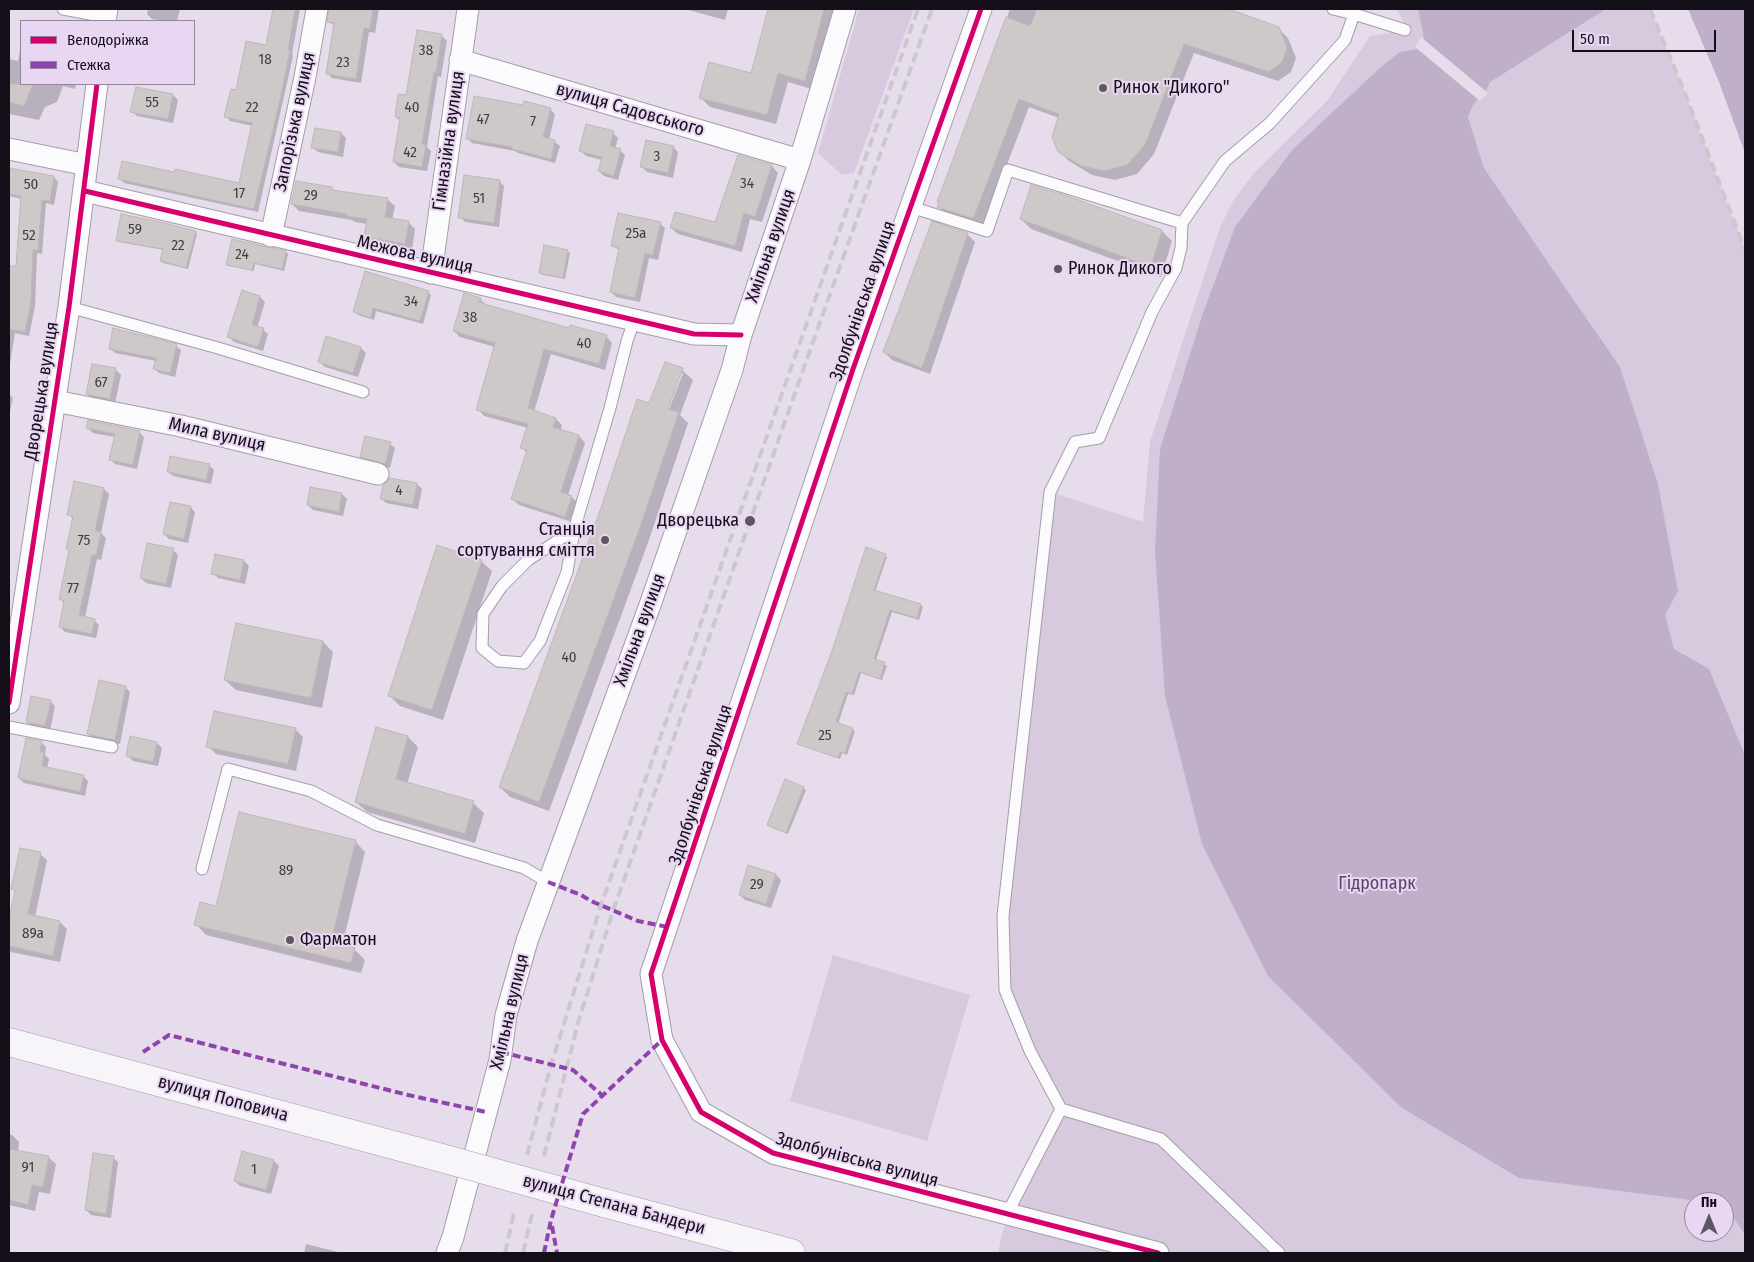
<!DOCTYPE html>
<meta charset="utf-8">
<style>
body{margin:0}
#map{position:relative;width:1754px;height:1262px;overflow:hidden;background:#e6dcec;font-family:"Fira Sans Condensed",sans-serif}
canvas{display:block}
.frame{position:absolute;inset:0;border:10px solid #140e18;pointer-events:none}
.legend{position:absolute;left:20px;top:20px;width:175px;height:65px;box-sizing:border-box;background:#e8d6f2;border:1px solid #93869b;margin:0;padding:6px 9px;list-style:none;font-size:15px;color:#140e18}
.legend li{display:flex;align-items:center;gap:10px;height:25px}
.legend b{width:25px;border:1px solid #93869b}
.north{position:absolute;left:1684px;top:1192px;width:50px;height:50px;box-sizing:border-box;background:#e8d6f2;border:1px solid #93869b;border-radius:50%;rotate:0deg;font-size:14px;font-weight:700;line-height:20px;text-align:center;color:#140e18}
.north::after{content:'';display:block;margin:auto;width:18px;height:22px;background:#5e5662;clip-path:polygon(50% 0,100% 100%,50% 72%,0 100%)}
.scale{position:absolute;left:1572px;top:30px;width:144px;height:22px;box-sizing:border-box;border:2px solid #140e18;border-top:0;padding-left:6px;font-size:15px;line-height:18px;white-space:nowrap;color:#140e18;-webkit-text-stroke:4px #e8d6f2;paint-order:stroke}
</style>
<div id="map">
<canvas width="1754" height="1262"></canvas>
<div class="frame"></div>
<ul class="legend">
<li><b style="height:6px;background:#d6006c"></b>Велодоріжка</li>
<li><b style="height:6px;background:#8e44ad"></b>Стежка</li>
</ul>
<div class="north">Пн</div>
<div class="scale">50 m</div>
</div>
<script>
const ctx = document.querySelector('canvas').getContext('2d');
ctx.lineJoin = 'round';
function paint(path, color) {
  ctx.fillStyle = color;
  ctx.fill(path, 'evenodd');
}
function poly(rows) {
  const path = new Path2D();
  for (const r of rows) {
    path.moveTo(r[0], r[1]);
    for (let i = 2; i < r.length; i += 2) path.lineTo(r[i], r[i + 1]);
  }
  return path;
}
function stroke(path, color, width, dash) {
  ctx.strokeStyle = color;
  ctx.lineWidth = width;
  ctx.lineCap = dash ? 'butt' : 'round';
  ctx.setLineDash(dash || []);
  ctx.stroke(path);
}
function drawText(font, color, halo, rows, align = 'center') {
  ctx.font = font + ' "Fira Sans Condensed",sans-serif';
  ctx.lineWidth = 4;
  ctx.setLineDash([]);
  ctx.textBaseline = 'middle';
  ctx.strokeStyle = halo;
  ctx.fillStyle = color;
  for (const [text, x, y, turn = 0] of rows) {
    ctx.save();
    ctx.translate(x, y);
    ctx.rotate((+turn || 0) * Math.PI / 180);
    ctx.textAlign = isNaN(turn) ? turn : align;
    if (halo) ctx.strokeText(text, 0, 0);
    ctx.fillText(text, 0, 0);
    ctx.restore();
  }
}
paint(poly([
 [859,9,914,9,854,173,842,175,818,153],
 [1396,9,1650,9,1683,88,1745,250,1745,1253,998,1253,1003,1230,1061,1109,1005,990,1003,916,1050,492,1143,522,1150,442,1220,227,1233,201,1254,173,1327,101,1370,36,1405,30,1404,23],
 [1694,1202,1724,1202,1724,1232,1694,1232],
 [833,955,970,995,927,1141,790,1101]
]), '#d7cade');
paint(poly([
 [1418,9,1606,9,1490,82,1487,89,1473,105,1468,117,1484,168,1553,270,1620,367,1658,484,1678,591,1665,615,1674,649,1709,669,1745,755,1745,1235,1728,1209,1724,1208,1724,1202,1699,1202,1683,1199,1519,1178,1402,1108,1268,976,1202,844,1165,696,1155,551,1160,449,1203,313,1235,227,1292,150,1382,66,1400,52,1417,49,1424,38],
 [1688,9,1745,9,1745,153,1719,82]
]), '#c0afc9');
paint(poly([
 [1421,37,1488,93,1480,101,1415,47]
]), '#e6dcec');
paint(poly([
 [148,9,180,9,177,21,164,21,152,19,147,14],
 [274,9,300,9,292,54,293,56,258,212,124,183,120,179,240,184,253,126,230,121,226,116,237,92,267,47],
 [330,9,379,9,375,33,369,32,361,83,332,78,327,73,334,26,329,21],
 [685,9,728,9,725,20],
 [769,9,836,9,815,90,788,82,776,124,710,107,700,97,751,74],
 [1010,9,1225,9,1278,28,1288,38,1296,58,1291,72,1278,81,1194,53,1154,154,1137,174,1115,180,1092,175,1069,161,1059,151,1059,118,1029,107,983,227,948,216,939,207,940,203,938,202],
 [442,36,447,41,441,77,438,76,427,147,431,151,427,171,399,167,394,162,401,122,396,117],
 [21,46,21,84,76,84,75,89,63,86,57,102,45,107,39,120,9,114,9,59,18,61],
 [137,88,173,95,178,100,173,123,137,116,132,111],
 [524,107,550,109,555,114,549,140,555,142,560,146,555,163,518,153,515,151,472,143,467,138],
 [341,133,346,138,343,157,318,152,313,148],
 [613,133,618,138,615,149,620,150,625,155,618,180,604,176,599,171,602,160,586,156,581,151],
 [673,147,678,152,673,178,647,172,642,167],
 [739,156,772,166,778,173,762,222,750,219,742,252,678,234,671,228,716,224],
 [9,169,54,177,58,182,54,205,46,203,42,254,37,253,35,306,29,336,15,333,9,370,9,267,17,268,22,199,9,196],
 [499,181,504,186,499,227,465,222,460,217],
 [331,188,335,191,388,200,395,206,392,220,408,222,415,229,412,250,372,243,365,236,367,224,355,222,352,220,299,211,292,204],
 [1021,219,1162,231,1172,241,1161,277,1031,229],
 [660,224,665,228,658,260,649,258,640,302,616,297,611,292,620,251,612,245],
 [195,232,197,234,188,269,163,263,161,260,164,250,119,242,117,240],
 [967,234,975,242,930,374,892,360,884,352],
 [567,251,570,253,565,279,543,275,540,273],
 [286,252,288,254,284,271,255,264,254,271,230,266,228,264],
 [243,292,260,297,265,302,257,328,263,330,268,334,263,351,234,342,229,337],
 [428,292,431,295,423,324,376,311,374,320,358,315,355,312],
 [480,299,486,305,570,329,606,336,612,343,605,370,551,354,534,412,556,419,562,425,560,431,579,436,585,443,568,495,572,497,578,503,572,522,519,505,513,499,527,453,522,448,528,428,484,416,478,409,495,347,460,337,454,331],
 [176,346,181,350,175,377,159,373,154,368,156,361,115,353,110,348],
 [361,348,366,353,358,377,325,367,320,362],
 [665,363,682,370,693,380,680,415,688,423,649,540,549,811,510,797,500,787],
 [680,373,683,373,667,415,665,414],
 [93,365,116,370,121,375,115,403,92,399,87,394],
 [9,394,13,398,9,416],
 [88,428,139,432,144,437,137,469,115,464,110,459,115,437,93,433],
 [390,444,395,448,390,468,366,461,361,456],
 [209,465,214,470,211,484,173,476,168,471],
 [417,484,422,489,418,509,386,503,381,498],
 [104,489,109,494,101,533,106,538,101,560,97,559,85,618,94,620,99,625,96,638,65,632,60,627,65,604,60,599,70,551,67,549,73,519,69,514],
 [342,494,347,499,343,516,313,510,308,505],
 [190,507,195,512,188,543,169,539,164,534],
 [173,550,178,555,171,588,146,583,141,578],
 [885,555,887,557,875,592,921,605,923,607,919,620,892,612,876,660,887,666,882,680,861,673,854,695,848,694,838,724,855,731,847,755,842,753,840,759,798,743],
 [244,561,249,566,245,584,218,578,213,573],
 [481,561,492,571,443,720,400,706,389,695],
 [237,624,323,642,333,652,322,708,236,690,225,680],
 [125,687,130,692,120,744,93,738,88,734],
 [50,701,55,706,50,731,32,727,27,722],
 [295,729,303,737,296,771,216,754,208,746],
 [408,737,418,747,407,784,473,803,484,813,475,843,367,812,356,802],
 [41,742,46,747,45,755,49,759,47,769,83,776,88,781,85,796,24,783,19,778],
 [157,743,162,748,158,766,133,761,128,756],
 [803,788,806,790,788,834,770,827,768,825],
 [355,841,365,852,342,946,354,949,365,960,361,973,206,935,196,924,217,907],
 [40,854,47,860,35,917,60,922,67,929,60,962,11,952,9,949,9,925,16,891,13,888],
 [776,875,781,880,771,908,745,900,740,895],
 [9,1134,12,1135,19,1142,18,1152,48,1157,56,1164,50,1194,39,1192,35,1211,9,1205],
 [113,1158,118,1162,111,1218,91,1215,86,1210],
 [274,1161,279,1166,271,1194,240,1186,235,1181],
 [306,1244,342,1253,304,1253]
]), '#0003');
const building = poly([
 [273,9,295,9,288,50,290,50,280,100,254,209,118,179,122,161,174,172,175,169,239,183,252,123,224,117,231,89,236,90,246,41,266,45,273,9],
 [329,9,373,9,370,29,364,28,356,79,326,74,334,23,327,22,329,9],
 [768,9,824,9,805,81,778,73,767,115,699,98,709,62,751,73,768,9],
 [1037,9,1229,9,1279,27,1287,48,1282,62,1269,72,1184,44,1145,145,1127,165,1105,171,1082,166,1058,152,1052,137,1059,114,1019,99,974,217,972,218,937,207,939,203,937,202,1006,17,1030,26,1037,9],
 [417,30,442,34,436,73,434,72,422,144,426,145,422,167,393,162,400,118,395,117,398,94,406,95,417,30],
 [9,84,33,84,24,106,9,102,9,84],
 [136,87,173,94,168,119,130,112,136,87],
 [474,96,523,105,524,101,551,108,543,137,555,140,551,159,512,149,512,147,466,139,474,96],
 [586,124,614,131,610,146,621,149,614,176,598,171,602,157,579,151,586,124],
 [315,128,341,132,338,152,311,148,315,128],
 [646,140,674,146,668,173,640,167,646,140],
 [738,155,772,165,755,217,744,213,735,246,670,228,675,212,715,222,738,155],
 [9,168,54,176,50,201,42,200,38,250,33,250,31,301,25,332,9,329,9,266,16,266,21,196,9,194,9,168],
 [464,175,500,180,494,223,458,218,464,175],
 [296,181,332,187,332,190,388,198,385,217,409,221,405,244,364,237,367,219,347,216,347,214,291,204,296,181],
 [1031,185,1067,196,1162,230,1151,267,1020,219,1031,185],
 [618,213,661,222,653,255,645,253,635,298,610,292,619,248,611,246,618,213],
 [121,214,156,221,196,231,186,268,160,261,163,249,116,241,121,214],
 [932,221,968,233,922,368,883,352,932,221],
 [232,239,286,251,282,269,254,263,252,270,226,265,232,239],
 [544,245,568,250,563,278,539,273,544,245],
 [365,271,429,291,420,321,373,308,371,318,353,312,365,271],
 [242,290,260,296,252,325,264,328,258,347,227,337,242,290],
 [464,293,481,298,479,302,488,305,569,328,570,325,607,335,599,364,544,349,528,408,556,418,553,427,579,435,561,492,572,496,565,517,511,499,527,450,520,448,528,424,476,410,495,343,453,331,464,293],
 [113,328,177,344,170,373,153,369,156,358,109,349,113,328],
 [326,336,361,347,353,373,318,362,326,336],
 [665,362,683,368,668,409,679,412,639,530,539,802,499,787,602,505,637,399,649,403,665,362],
 [92,364,116,368,110,399,86,394,92,364],
 [88,420,140,431,133,465,109,460,115,434,86,428,88,420],
 [365,436,391,442,385,464,360,457,365,436],
 [170,456,210,464,206,480,167,472,170,456],
 [390,478,417,483,413,505,380,499,383,485,387,482,390,478],
 [74,481,104,488,95,531,101,532,96,556,92,555,79,615,95,619,92,634,59,627,64,601,59,599,69,550,66,549,73,516,67,515,74,481],
 [310,487,342,493,339,512,307,505,310,487],
 [170,502,191,506,184,539,163,534,170,502],
 [147,543,174,548,166,584,140,578,147,543],
 [437,545,482,560,432,710,388,696,437,545],
 [866,547,886,554,874,590,921,604,917,618,890,610,874,659,885,662,880,679,859,672,852,694,846,692,836,722,853,728,845,753,840,752,838,758,797,744,832,651,866,547],
 [215,554,244,560,240,580,211,574,215,554],
 [236,623,323,641,311,698,224,680,236,623],
 [99,680,126,686,115,740,87,734,99,680],
 [31,696,51,700,45,726,26,722,31,696],
 [214,711,296,728,288,764,206,747,214,711],
 [376,727,408,736,396,779,474,801,465,834,355,802,376,727],
 [130,736,157,742,153,762,126,756,130,736],
 [26,738,42,741,40,752,44,752,42,766,84,775,80,792,18,778,26,738],
 [785,779,804,787,786,833,767,825,785,779],
 [239,812,356,840,331,942,355,948,351,963,194,925,200,902,216,906,239,812],
 [20,848,41,852,28,914,60,921,53,956,9,946,9,919,15,890,11,889,20,848],
 [748,865,776,874,766,904,739,895,748,865],
 [9,1149,49,1156,43,1187,32,1185,28,1205,9,1200,9,1149],
 [242,1151,274,1160,266,1190,234,1181,242,1151],
 [93,1153,114,1156,106,1214,85,1210,93,1153]
]);
paint(building, '#cfc8c9');
stroke(building, '#beb7b8', 1);
const lane = poly([
 [63,9,106,17],
 [1333,9,1354,14],
 [911,207,987,231,1008,170,1182,223,1225,161,1270,123,1345,40,1354,14,1405,30],
 [69,307,218,348,363,392],
 [574,530,567,572,540,641,524,663,498,661,482,648,483,614,502,586,528,560,574,530,610,408,627,341,634,321],
 [9,727,112,747],
 [202,869,228,769,311,791,377,825,524,868,548,882],
 [1061,1109,1161,1139,1279,1253],
 [1007,1214,1061,1109,1030,1051,1005,990,1003,916,1050,492,1075,442,1099,438,1152,312,1176,268,1181,248,1182,223]
]);
const street = poly([
 [981,9,853,369,651,974,662,1040,701,1112,773,1153,1158,1253],
 [105,21,107,9],
 [460,60,800,160],
 [9,149,87,165],
 [85,191,694,334,741,335],
 [271,236,305,77,317,9],
 [431,273,468,9],
 [55,401,181,426,378,474],
 [9,703,69,307,97,84],
 [447,1253,453,1237,500,1060,506,1015,527,941,650,605,732,370,741,335,800,160,845,9]
]);
const secondary = poly([
 [9,1042,438,1157],
 [604,1203,791,1253]
]);
stroke(lane, '#a59ea9', 13);
stroke(street, '#a59ea9', 23);
stroke(secondary, '#a59ea9', 29);
stroke(lane, '#fbfafc', 11);
stroke(street, '#fbfafc', 21);
stroke(secondary, '#f8f5fa', 28);
stroke(poly([
 [1650,9,1683,88,1745,250],
 [527,1155,551,1065,601,905,918,9],
 [544,1156,578,1023,613,911,814,339,932,9],
 [505,1253,514,1212],
 [523,1253,532,1214]
]), '#cbc8cd', 4, [10, 5]);
const secondaryBridge = poly([
 [438,1157,604,1203]
]);
stroke(secondaryBridge, '#a59ea9', 29, []);
stroke(secondaryBridge, '#f8f5fa', 28);
stroke(poly([
 [548,882,581,895,591,901,638,921,668,927],
 [143,1052,169,1035,408,1095,486,1112],
 [501,1052,573,1070,603,1096],
 [552,1226,557,1253],
 [544,1253,551,1220,583,1114,662,1040]
]), '#8e44ad', 4, [8, 4]);
stroke(poly([
 [981,9,853,369,651,974,662,1040,701,1112,773,1153,1158,1253],
 [85,191,694,334,741,335],
 [9,703,69,307,97,84]
]), '#d6006c', 5);
for (const [x, y, r, color] of [
 [1103,88,5,"#5e5662"],
 [1058,269,5,"#5e5662"],
 [750,521,6,"#5e5662"],
 [605,540,5,"#5e5662"],
 [290,940,5,"#5e5662"]
]) {
  const dot = new Path2D();
  dot.arc(x, y, r, 0, 2 * Math.PI);
  ctx.fillStyle = color;
  ctx.fill(dot);
  stroke(dot, '#e8d6f2', 2);
}
drawText('15px', '#433c44', null, [
 ["38",426,51],
 ["18",265,60],
 ["23",343,63],
 ["55",152,103],
 ["22",252,108],
 ["40",412,108],
 ["47",483,120],
 ["7",533,122],
 ["42",410,153],
 ["3",657,157],
 ["34",747,184],
 ["50",31,185],
 ["17",239,194],
 ["29",311,196],
 ["51",479,199],
 ["59",135,230],
 ["25а",636,234],
 ["52",29,236],
 ["22",178,246],
 ["24",242,255],
 ["34",411,302],
 ["38",470,318],
 ["40",584,344],
 ["67",101,383],
 ["4",399,491],
 ["75",84,541],
 ["77",73,589],
 ["40",569,658],
 ["25",825,736],
 ["89",286,871],
 ["29",757,885],
 ["89а",33,934],
 ["91",28,1168],
 ["1",254,1170]
]);
drawText('18px', '#140e18', '#e8d6f2', [
 ["Ринок \"Дикого\"",1113,88],
 ["Ринок Дикого",1068,269],
 ["Дворецька",739,521,"right"],
 ["Станція",595,530,"right"],
 ["сортування сміття",595,551,"right"],
 ["Фарматон",300,940]
], 'left');
drawText('18px', '#140e18', '#e8d6f2', [
 ["вулиця Садовського",630,110,16],
 ["Запорізька вулиця",295,122,-78],
 ["Гімназійна вулиця",449,141,-82],
 ["Хмільна вулиця",771,246,-71],
 ["Межова вулиця",415,255,13],
 ["Здолбунівська вулиця",863,301,-71],
 ["Дворецька вулиця",42,391,-81],
 ["Мила вулиця",217,435,13],
 ["Хмільна вулиця",640,630,-70],
 ["Здолбунівська вулиця",701,785,-72],
 ["Хмільна вулиця",510,1012,-77],
 ["вулиця Поповича",223,1099,15],
 ["Здолбунівська вулиця",857,1160,15],
 ["вулиця Степана Бандери",614,1205,15]
]);
drawText('18px', '#5c3f6b', '#e8d6f2', [
 ["Гідропарк",1377,884]
]);
</script>
